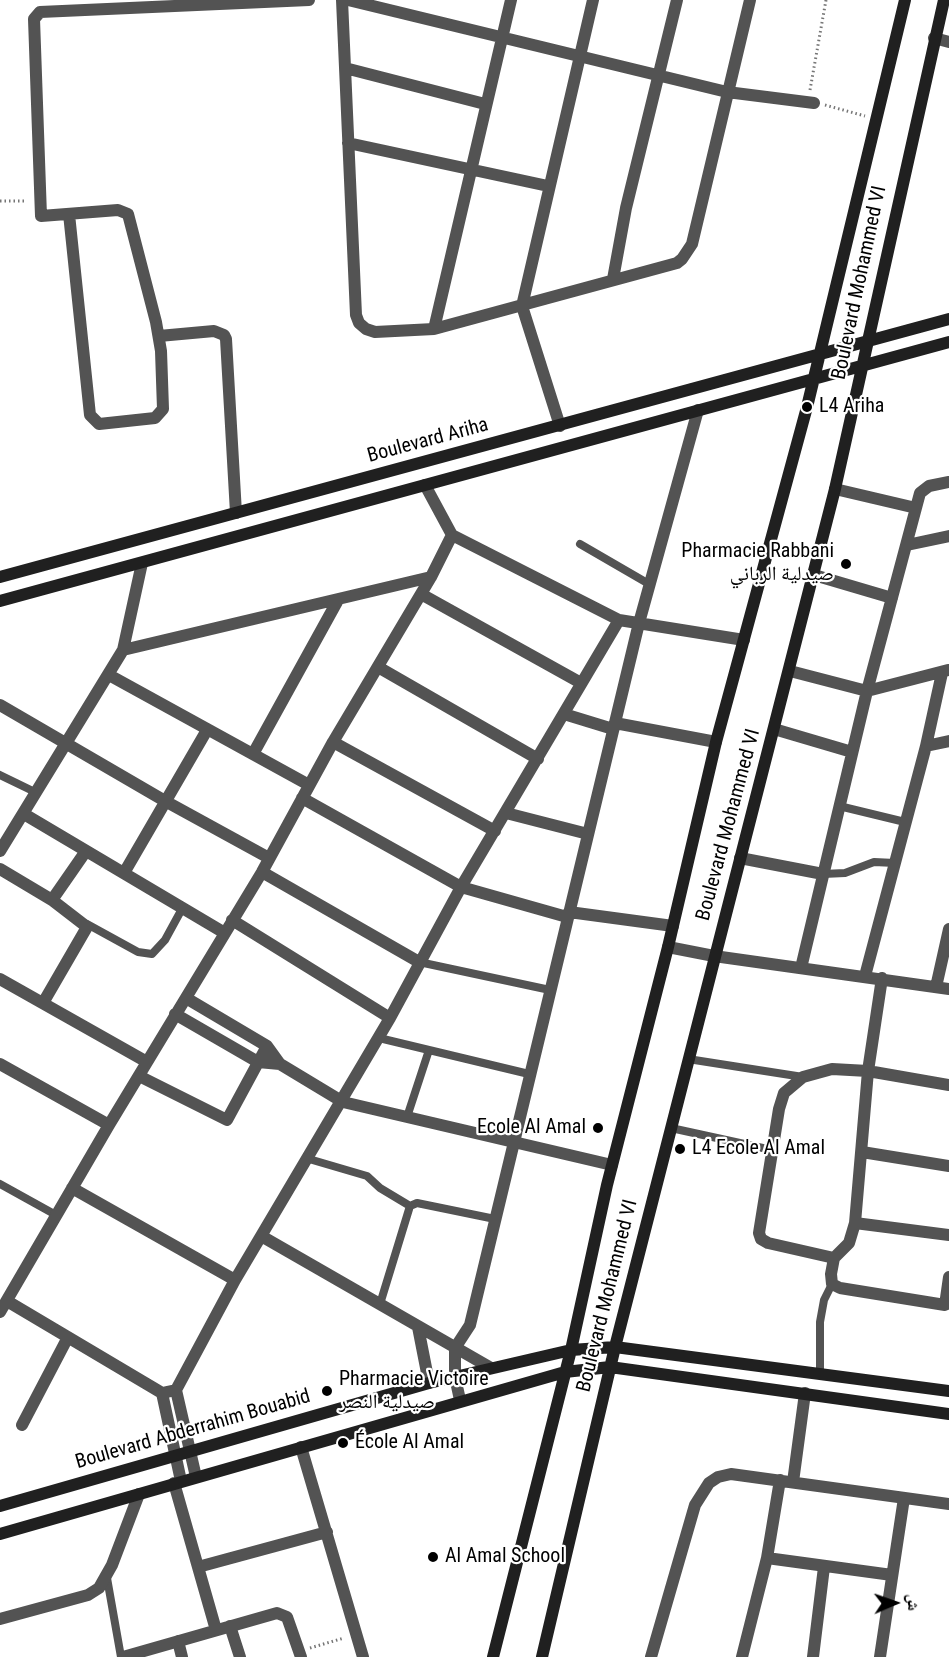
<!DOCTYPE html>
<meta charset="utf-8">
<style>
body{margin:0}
#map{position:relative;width:949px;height:1657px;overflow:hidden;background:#fff;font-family:"Roboto Condensed","Noto Naskh Arabic",sans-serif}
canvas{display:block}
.north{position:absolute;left:865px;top:1573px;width:60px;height:60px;-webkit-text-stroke:4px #fff;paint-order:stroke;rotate:88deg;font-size:16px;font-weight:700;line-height:24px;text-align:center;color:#000}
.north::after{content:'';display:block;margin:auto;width:21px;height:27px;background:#000;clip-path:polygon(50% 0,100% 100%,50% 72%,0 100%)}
</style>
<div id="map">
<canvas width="949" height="1657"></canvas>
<div class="north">ش</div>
</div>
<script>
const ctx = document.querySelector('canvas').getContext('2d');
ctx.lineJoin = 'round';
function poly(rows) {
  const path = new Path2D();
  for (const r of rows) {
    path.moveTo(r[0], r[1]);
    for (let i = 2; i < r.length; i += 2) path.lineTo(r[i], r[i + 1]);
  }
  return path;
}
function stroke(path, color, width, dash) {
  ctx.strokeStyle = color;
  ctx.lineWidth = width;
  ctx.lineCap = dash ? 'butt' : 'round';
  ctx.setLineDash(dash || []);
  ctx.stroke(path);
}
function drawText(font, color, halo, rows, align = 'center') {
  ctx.font = font + ' "Roboto Condensed","Noto Naskh Arabic",sans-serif';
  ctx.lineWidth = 4.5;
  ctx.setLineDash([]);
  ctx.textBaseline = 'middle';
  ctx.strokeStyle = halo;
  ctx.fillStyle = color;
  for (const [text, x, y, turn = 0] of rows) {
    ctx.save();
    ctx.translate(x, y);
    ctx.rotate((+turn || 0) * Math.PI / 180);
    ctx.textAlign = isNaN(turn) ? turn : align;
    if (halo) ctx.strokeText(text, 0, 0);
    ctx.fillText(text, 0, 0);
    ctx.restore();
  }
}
stroke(poly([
 [810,90,826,0],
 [825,105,865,116],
 [0,201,27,201],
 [310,1648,344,1638]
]), '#757575', 3, [1.5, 3]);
stroke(poly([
 [580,544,649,584],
 [0,775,37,793],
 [839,806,905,822],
 [823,874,845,873,874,862,895,863],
 [87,924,138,952,152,954,165,940,183,907],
 [419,962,550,990],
 [379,1038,529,1074],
 [688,1059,803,1077],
 [407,1117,429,1050],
 [671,1128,772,1150],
 [309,1159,367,1176,380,1188,410,1206],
 [0,1184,56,1215],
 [380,1304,410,1206,417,1203,495,1219],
 [820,1374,820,1322,824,1300,832,1284],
 [107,1578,121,1657]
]), '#535353', 8);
stroke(poly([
 [342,0,356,315,359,323,366,329,375,332,434,329,677,263,682,259,692,244,750,0],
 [348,0,727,92,814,103],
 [934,38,949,42],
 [345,68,485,104],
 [348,143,548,186],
 [69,214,90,415,99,424,155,418,163,409,161,351,156,322,128,214,118,210,41,216,34,19,40,12,309,0],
 [613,279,626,208,677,0],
 [434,329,511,0],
 [159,336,214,331,224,335,226,339,236,513],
 [560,426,522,306,593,0],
 [835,489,916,508],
 [452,535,619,620,744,640],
 [907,545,949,536],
 [814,575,892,598],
 [421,594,581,683],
 [123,650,431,577],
 [378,667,538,759],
 [790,671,867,691,948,670],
 [109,675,309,785],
 [0,705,165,801,269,858],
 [564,714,613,729],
 [615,723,716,742],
 [774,729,852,752],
 [333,742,495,831],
 [926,746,949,741],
 [253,754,338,600],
 [302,798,461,887,567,917],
 [506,813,588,834],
 [24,814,223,932],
 [0,851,123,650,142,563],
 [740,858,823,874],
 [0,869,52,900],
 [262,872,419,962],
 [124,873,207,730],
 [569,912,673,926],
 [232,920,390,1018],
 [668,947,714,956,949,989],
 [801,968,867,691,920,493,929,486,949,482],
 [865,976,926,746,942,673],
 [882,978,868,1071,949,1085],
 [0,979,147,1062],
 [936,987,949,929],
 [186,998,267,1046,280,1064,343,1102,612,1165],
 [43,1003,87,927,52,900,86,851],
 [175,1014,258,1062,280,1064],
 [0,1064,109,1125],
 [139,1076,227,1120,267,1046],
 [862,1152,949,1166],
 [72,1188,235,1280],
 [855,1223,849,1243,834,1258,831,1274,832,1284,840,1288,945,1305,949,1277],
 [263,1237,491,1368],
 [834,1258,768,1243,761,1239,759,1233,779,1109,784,1093,803,1077,832,1069,868,1071,855,1223,949,1235],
 [7,1301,162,1393,176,1390],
 [0,1312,109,1125,262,872,333,742,431,577,452,535,425,485],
 [418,1327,429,1383],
 [162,1393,181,1481],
 [460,1400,455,1377,455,1348,470,1325,639,623,698,410],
 [22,1425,67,1339],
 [301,1447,363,1657],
 [196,1477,176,1390,235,1280,390,1018,461,887,619,620],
 [793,1482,805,1393],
 [174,1483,216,1630],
 [767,1558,892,1575],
 [198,1567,327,1532],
 [0,1619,88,1595,99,1588,112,1565,139,1494],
 [230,1626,240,1657],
 [178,1641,182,1657],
 [123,1657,277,1613,287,1617,301,1657],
 [651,1657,695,1505,709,1483,718,1477,731,1474,949,1504],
 [742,1657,767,1558,780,1480],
 [813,1657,824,1567],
 [880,1657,904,1498]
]), '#535353', 12);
stroke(poly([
 [0,577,949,319],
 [0,601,949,342],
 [0,1506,429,1383,571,1350,615,1347,949,1391],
 [0,1534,565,1372,610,1367,949,1414],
 [493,1657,571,1350,607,1185,668,947,716,742,807,407,905,0],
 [542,1657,615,1347,835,489,944,0]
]), '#202020', 12);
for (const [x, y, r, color] of [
 [807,407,6,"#000"],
 [846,564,6,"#000"],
 [598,1128,6,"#000"],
 [680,1149,6,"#000"],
 [327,1391,6,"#000"],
 [343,1443,6,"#000"],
 [433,1557,6,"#000"]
]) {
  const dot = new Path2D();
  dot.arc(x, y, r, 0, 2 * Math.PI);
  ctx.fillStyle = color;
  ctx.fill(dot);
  stroke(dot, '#fff', 2);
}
drawText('20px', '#000', '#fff', [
 ["Boulevard Mohammed VI",860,283,-78],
 ["Boulevard Ariha",428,441,-15],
 ["Boulevard Mohammed VI",729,825,-75],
 ["Boulevard Mohammed VI",608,1296,-76],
 ["Boulevard Abderrahim Bouabid",193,1430,-16]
]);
drawText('20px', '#000', '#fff', [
 ["L4 Ariha",819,407],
 ["Pharmacie Rabbani",834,552,"right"],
 ["صيدلية الرباني",834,575,"right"],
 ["Ecole Al Amal",586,1128,"right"],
 ["L4 Ecole Al Amal",692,1149],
 ["Pharmacie Victoire",339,1380],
 ["صيدلية النصر",339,1403],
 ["École Al Amal",355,1443],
 ["Al Amal School",445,1557]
], 'left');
</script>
